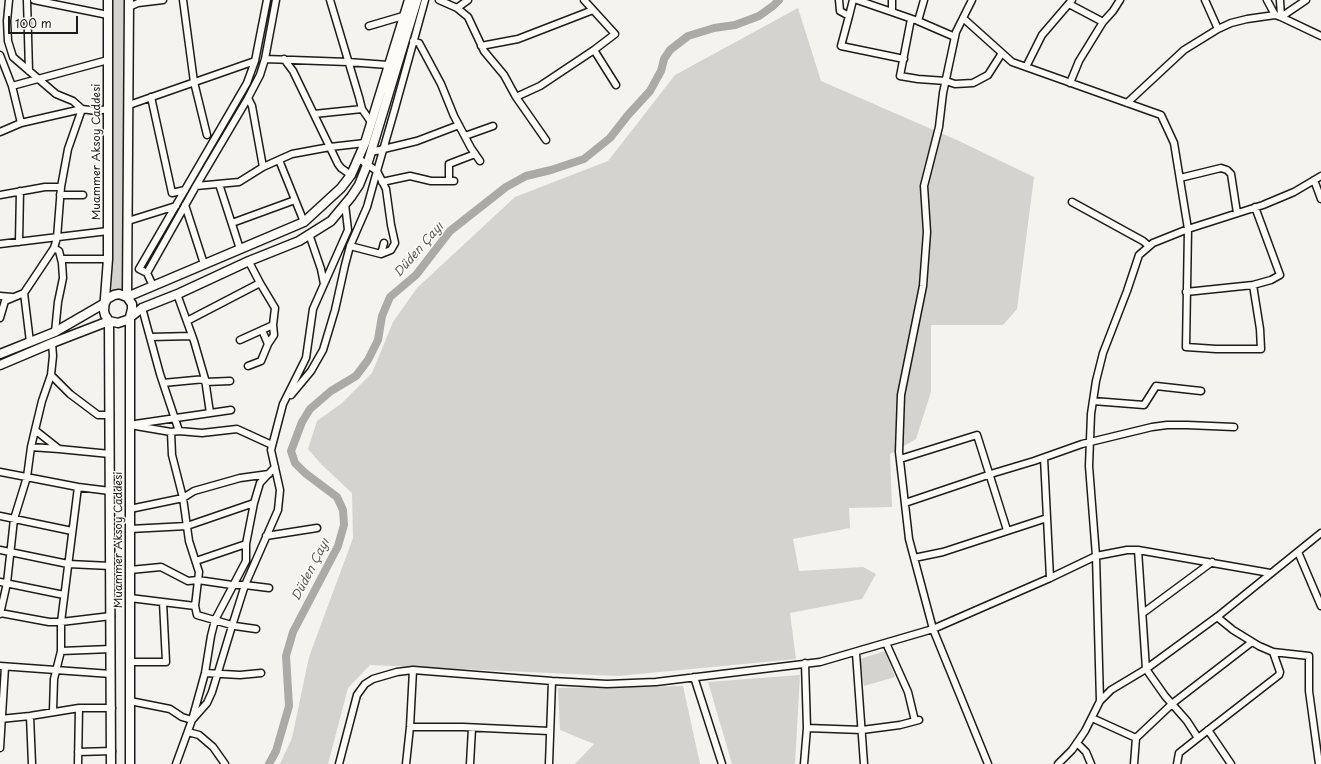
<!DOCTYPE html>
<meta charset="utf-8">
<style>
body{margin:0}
#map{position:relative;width:1321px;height:764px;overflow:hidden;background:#f4f3ee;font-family:"Playpen Sans",sans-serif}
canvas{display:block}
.scale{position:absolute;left:8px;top:16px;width:70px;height:18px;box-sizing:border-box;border:2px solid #1c1c1c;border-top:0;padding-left:5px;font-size:12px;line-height:14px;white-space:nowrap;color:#1c1c1c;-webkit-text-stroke:3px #fdfcf7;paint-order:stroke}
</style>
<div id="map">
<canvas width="1321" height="764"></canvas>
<div class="scale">100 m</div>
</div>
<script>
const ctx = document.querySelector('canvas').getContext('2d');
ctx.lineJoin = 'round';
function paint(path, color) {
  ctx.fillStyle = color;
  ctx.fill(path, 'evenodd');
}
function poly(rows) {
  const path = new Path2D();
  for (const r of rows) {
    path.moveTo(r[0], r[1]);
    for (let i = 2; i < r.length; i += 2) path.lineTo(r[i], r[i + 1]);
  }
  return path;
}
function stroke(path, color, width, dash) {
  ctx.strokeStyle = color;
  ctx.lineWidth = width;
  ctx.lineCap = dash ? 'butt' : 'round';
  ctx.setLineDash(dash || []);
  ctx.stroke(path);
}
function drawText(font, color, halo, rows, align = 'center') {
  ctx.font = font + ' "Playpen Sans",sans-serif';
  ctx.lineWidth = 3;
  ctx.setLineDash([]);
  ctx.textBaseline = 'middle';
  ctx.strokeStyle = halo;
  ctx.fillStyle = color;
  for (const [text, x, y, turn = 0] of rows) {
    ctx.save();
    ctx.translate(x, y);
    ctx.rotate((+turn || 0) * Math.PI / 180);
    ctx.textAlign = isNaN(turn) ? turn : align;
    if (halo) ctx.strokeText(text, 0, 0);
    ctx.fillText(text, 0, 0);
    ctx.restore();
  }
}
paint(poly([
 [113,0,125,0,124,290,112,291,113,197],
 [798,8,821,81,959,141,1034,177,1017,309,1003,325,931,325,931,392,916,439,890,454,892,507,849,508,850,528,793,539,799,571,863,567,876,574,862,599,790,613,796,659,618,676,370,665,348,688,328,764,280,764,292,738,309,657,353,538,352,493,321,464,308,449,317,421,342,403,372,373,393,322,417,288,515,197,608,161,675,75],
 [885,651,895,677,864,686,860,659],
 [800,675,795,764,732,764,708,682],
 [683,686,700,764,575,764,594,744,560,730,558,688]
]), '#d4d3cf');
stroke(poly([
 [269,764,276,751,289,706,286,656,293,632,338,546,344,525,343,510,337,497,305,473,295,463,291,451,302,422,310,409,331,391,356,376,368,360,378,340,382,316,390,297,416,275,450,231,506,187,526,176,551,170,584,159,610,138,628,115,650,91,661,71,664,59,670,50,688,36,714,28,735,25,759,16,773,6,779,0]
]), '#abaaa6', 8);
const minor = poly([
 [9,0,7,21,8,41,13,57,56,94,73,101,82,109,96,111,108,109],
 [27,0,29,71],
 [34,0,108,15],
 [183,0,194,82,207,135],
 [330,0,359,97,362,109,371,122],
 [439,0,457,8,468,0],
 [839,0,840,11,849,16,841,46,904,59],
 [857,0,892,12],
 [892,0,892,12,915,20],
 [924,0,918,21,955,37],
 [972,0,956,32,943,93,939,127,924,186,927,232,923,286,901,395,899,452,909,539,933,629,1050,578,1096,556,1127,550,1138,550,1270,573],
 [1205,0,1218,29],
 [1267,0,1275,15],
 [1280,0,1281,17],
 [1069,4,1103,22],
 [129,7,138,3,163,0],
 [457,8,468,17,484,51,504,75,516,97],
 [849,16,853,0],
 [1281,17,1306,0],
 [963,18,1012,62,1161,115,1174,143,1188,229,1186,347,1216,349,1261,349,1260,329,1253,285],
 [911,19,900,76,918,79,946,81,955,84,973,83,988,75,1002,53],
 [369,26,403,16],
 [413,41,419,43,441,84,454,116,471,148,480,161],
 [481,46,518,39,593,10],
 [594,50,616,85],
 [0,55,12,86],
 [265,59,348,62,388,65],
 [284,59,293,71,338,164,341,168,351,175],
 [1026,67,1042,35,1072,0],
 [1070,83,1079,61,1103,22,1113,11,1120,0],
 [151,97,172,193,185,190],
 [248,98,252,106,263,167],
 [1127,103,1184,50,1218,29,1231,23,1247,19,1275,15,1281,17,1321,36],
 [129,105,255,61],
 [314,114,362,109],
 [21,123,12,86,108,60],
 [0,132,21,123,82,109,68,149,61,187,57,238,54,248,24,293,5,301,0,318],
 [465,136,493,126],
 [546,140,516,97,540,86,594,50,615,34,584,0],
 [371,152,417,141,459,125],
 [279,160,304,222],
 [1180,178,1221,168,1227,170,1231,174,1237,213],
 [1314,180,1321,199],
 [449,181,449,164,475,154],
 [382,182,410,176,431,181,454,181],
 [219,184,240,249],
 [196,186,239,182,263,167,292,154,330,147,365,143],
 [0,195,45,187,61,187],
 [60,195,83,195],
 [1072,202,1143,241,1149,246],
 [185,205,204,264],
 [128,221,176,206],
 [232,223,295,200],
 [309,234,321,269,324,284],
 [19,242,20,191],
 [0,244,108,231],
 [350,246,381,254,391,250,395,243,391,225,386,189,377,171,394,112,425,0],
 [54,248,59,251,62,263,63,278,58,302,55,332],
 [381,254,384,243],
 [61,259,108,259],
 [147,273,196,186,248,98,260,75,265,59,276,0],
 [153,286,147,273,139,269,247,83,255,61,267,0],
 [1186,292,1253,285,1271,280,1280,275,1255,207],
 [24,293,30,342],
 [0,296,12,297],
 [187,321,260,283,249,262],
 [262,330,268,344],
 [150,337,192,336],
 [240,340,273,325,275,308,260,283],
 [248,366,261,361,268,344,274,335,273,325],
 [51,375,70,394,98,415,110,415],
 [205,379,210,413],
 [205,382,230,381],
 [163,383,205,379,194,341,177,294],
 [291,395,311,371,323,350,335,310,345,265,350,246,367,207,377,171,359,159],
 [1093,401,1144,405,1156,386,1201,391],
 [135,424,231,410],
 [130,425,171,432,179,431,160,374,142,308],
 [35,430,59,449,110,454],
 [179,431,202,433,237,429,272,445],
 [171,432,172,455,183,498,189,541,199,572,195,606,197,615,235,626,256,629],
 [31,447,59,449],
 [1044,458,1050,578],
 [900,459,977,435,1007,530],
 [0,472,78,487,110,491],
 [905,503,994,473,1034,461,1082,444,1152,427,1167,425,1187,425,1234,427],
 [130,509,183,498,194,491,240,478,269,474],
 [0,516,72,531],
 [130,529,187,526,254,503],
 [266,536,317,528],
 [0,550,68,564,111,566],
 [1138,550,1146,669,1165,696,1187,721,1198,738,1279,675,1280,672,1273,652],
 [1298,552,1321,606],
 [914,558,943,552,1047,518],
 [196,561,246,544],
 [130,570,161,567,188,581,198,580,232,585,245,585,269,588],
 [0,582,64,595],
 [130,598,195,606],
 [0,613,49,622,61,622,111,616],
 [1143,613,1212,562],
 [0,614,7,583,14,519,27,477,31,447,35,430,42,401,51,375,53,356,52,343],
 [1217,617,1233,630,1259,646,1273,652,1309,656,1309,691,1319,764],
 [886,643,908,692,915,721],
 [61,651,111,649],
 [856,653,864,764],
 [130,662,166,662,163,602],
 [0,666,111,674],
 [205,673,240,675,261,673],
 [694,677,722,764],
 [130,701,170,709,182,717,192,720,207,703,212,692,232,626,245,585,278,510,280,490,271,450,283,404,306,358,313,309,348,230,345,204],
 [1100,701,1096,556,1089,466,1091,414,1096,381,1103,353,1127,291,1139,255,1153,243,1188,229,1263,205,1294,192,1321,176],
 [53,711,54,679,61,651,61,622,78,487],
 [30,716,32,764],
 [1092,718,1136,738,1173,703,1252,642],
 [0,719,30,716,79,708,112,708],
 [410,727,463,727,549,731],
 [807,728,862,730,900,725,919,720],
 [1208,730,1231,764],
 [188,732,199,735,213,747,225,764],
 [1077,743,1086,752,1091,764],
 [0,748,5,667],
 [78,752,112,751],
 [78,764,79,708],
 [176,764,192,720,205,673,211,636,215,620,246,561,246,544,254,503,260,483,275,467],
 [339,764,357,695,365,684,373,679,397,672,413,670,552,681,607,684,656,682,820,662,933,629,988,764],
 [406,764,410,727,413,670],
 [470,764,472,728],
 [549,764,552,681],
 [804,764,807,728,805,663],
 [1058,764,1072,750,1085,731,1100,701,1111,690,1146,669,1217,617,1321,533],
 [1134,764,1136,738],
 [1177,764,1179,753,1198,738]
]);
const major = poly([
 [108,0,108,259,104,311,105,315,109,321,118,323,127,320,142,308,180,293,249,261,299,241,331,221,351,197,359,185,367,165,417,0],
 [127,297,304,222,341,188,351,175,365,143,409,0],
 [127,297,129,0],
 [109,321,111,764],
 [0,354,55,332,105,303,107,299,114,295,119,294,127,297,132,304,132,309,130,317,130,764],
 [0,365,52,343,109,321]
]);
stroke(minor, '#1c1c1c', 9);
stroke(major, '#1c1c1c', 11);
stroke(minor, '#fdfcf7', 6);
stroke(major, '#fdfcf7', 8);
drawText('11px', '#1c1c1c', '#fdfcf7', [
 ["Muammer Aksoy Caddesi",97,152,-90],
 ["Muammer Aksoy Caddesi",119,540,-90]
]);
drawText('italic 12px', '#5c5c5a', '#fdfcf7', [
 ["Düden Çayı",419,250,-49],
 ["Düden Çayı",311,570,-63]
]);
</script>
